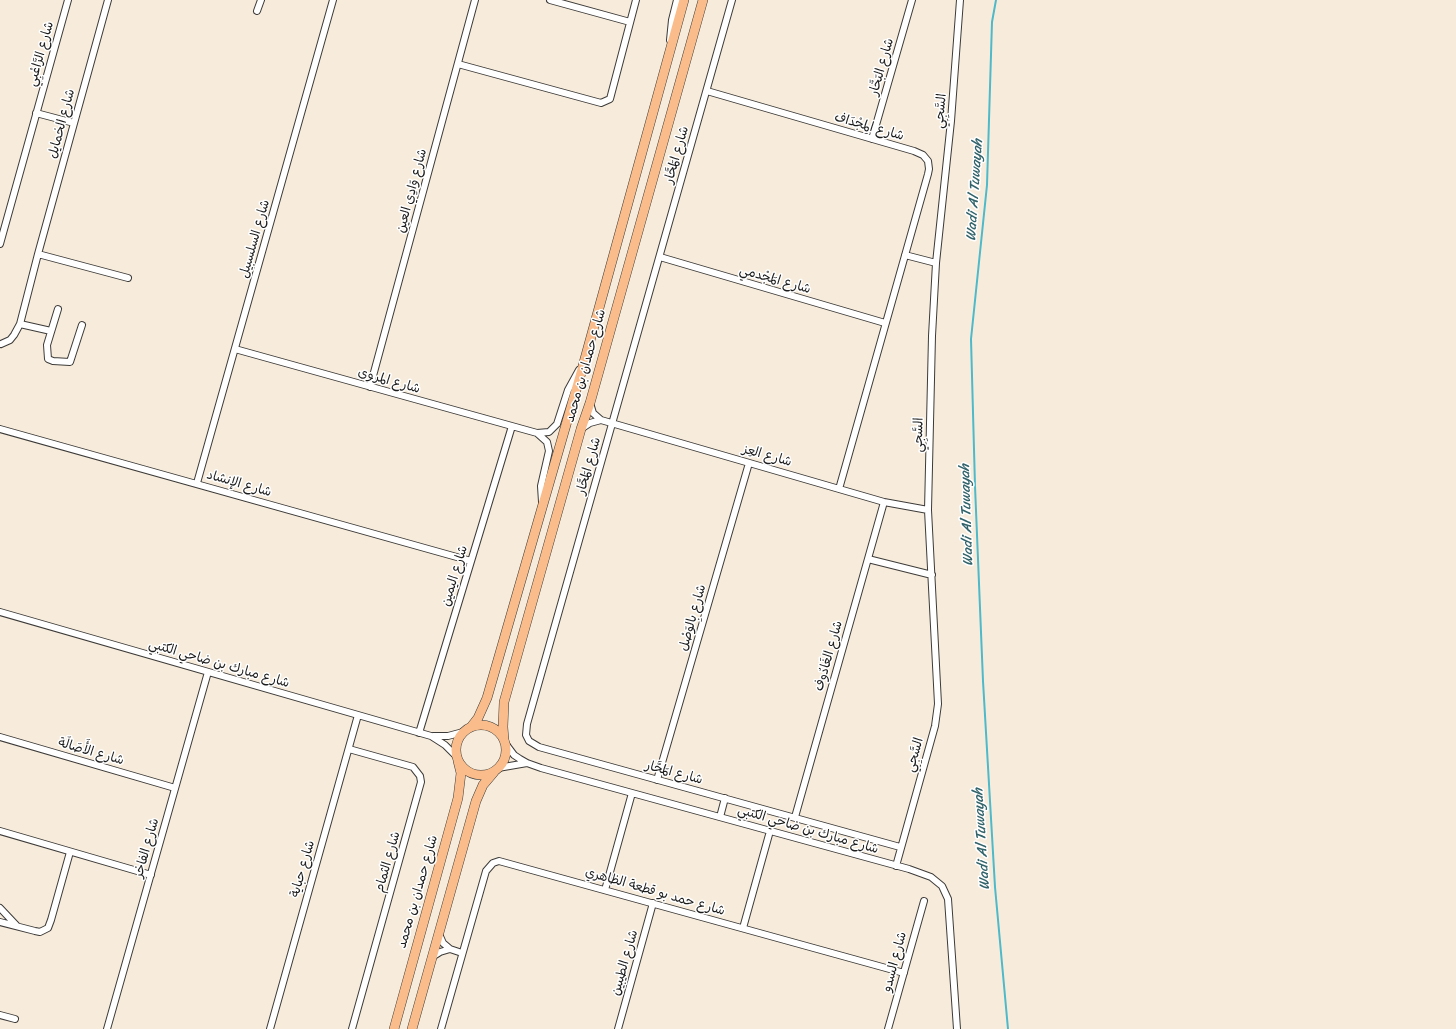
<!DOCTYPE html>
<meta charset="utf-8">
<style>
body{margin:0}
canvas{display:block;background:#f7ecdb}
</style>
<canvas width="1456" height="1029"></canvas>
<script>
const ctx = document.querySelector('canvas').getContext('2d');
ctx.lineJoin = 'round';
function poly(rows) {
  const path = new Path2D();
  for (const r of rows) {
    if (r.length === 3) {
      path.moveTo(r[0] + r[2], r[1]);
      path.arc(r[0], r[1], r[2], 0, 2 * Math.PI);
      continue;
    }
    path.moveTo(r[0], r[1]);
    for (let i = 2; i < r.length; i += 2) path.lineTo(r[i], r[i + 1]);
  }
  return path;
}
function stroke(path, color, width, dash) {
  ctx.strokeStyle = color;
  ctx.lineWidth = width;
  ctx.lineCap = dash ? 'butt' : 'round';
  ctx.setLineDash(dash || []);
  ctx.stroke(path);
}
function drawText(font, color, halo, rows, align = 'center') {
  ctx.font = font + ' Sriracha,"Playpen Sans Arabic",sans-serif';
  ctx.lineWidth = 3;
  ctx.setLineDash([]);
  ctx.textBaseline = 'middle';
  ctx.strokeStyle = halo;
  ctx.fillStyle = color;
  for (const [text, x, y, turn = 0] of rows) {
    ctx.save();
    ctx.translate(x, y);
    ctx.rotate((+turn || 0) * Math.PI / 180);
    ctx.textAlign = isNaN(turn) ? turn : align;
    if (halo) ctx.strokeText(text, 0, 0);
    ctx.fillText(text, 0, 0);
    ctx.restore();
  }
}
stroke(poly([
 [996,0,992,22,987,185,971,339,975,486,983,681,995,887,1008,1029]
]), '#4eb9c9', 2);
const street = poly([
 [550,0,630,22],
 [732,0,527,724,526,735,529,741,539,747,900,847],
 [257,11,261,0],
 [670,40,672,20,677,0],
 [458,64,601,103,610,99,636,0],
 [707,91,914,151,923,155,928,161,929,169,928,174,839,489],
 [36,113,74,123],
 [872,139,912,0],
 [0,244,68,0],
 [38,254,128,278],
 [905,255,936,263],
 [660,257,885,323],
 [58,309,47,345,48,359,53,361,70,362,82,325],
 [20,324,51,331],
 [1,344,10,340,14,335,20,324,38,254,108,0],
 [235,349,537,433,547,442,549,451,541,486,542,502],
 [370,387,475,0],
 [590,403,593,413,601,420,884,502,928,510],
 [0,429,471,561],
 [581,429,590,423,601,420],
 [537,433,549,432,557,424,568,390,579,370],
 [197,483,333,0],
 [868,559,932,575],
 [0,612,431,736,445,745,457,757],
 [419,733,512,426],
 [433,736,448,736,463,732],
 [0,737,175,788],
 [505,743,514,755,520,759,527,763,541,768,909,869,931,877,942,886,948,899,957,1029],
 [349,749,413,767,420,776,421,782,352,1029],
 [498,768,527,763],
 [657,780,749,463],
 [720,817,725,798],
 [795,817,884,502],
 [0,831,151,875],
 [896,866,935,726,938,704,928,510,932,336,936,263,951,121,960,0],
 [605,890,632,793],
 [0,908,17,926],
 [0,922,35,931,40,932,48,928,51,920,70,852],
 [743,928,770,831],
 [439,934,443,943,450,949,462,953],
 [432,957,440,952,450,949],
 [0,1015,15,1019],
 [107,1029,208,672],
 [270,1029,358,715],
 [441,1029,486,871,493,863,499,861,904,973],
 [618,1029,653,903],
 [888,1029,924,901]
]);
const primary = poly([
 [481,750,25],
 [471,727,478,718,487,698,583,366,684,0],
 [504,740,503,727,504,702,581,429,590,403,703,0],
 [394,1029,458,798,461,773,458,761],
 [412,1029,476,801,483,785,494,772]
]);
stroke(street, '#3d3b39', 8);
stroke(primary, '#3d3b39', 10);
stroke(street, '#fff', 6);
stroke(primary, '#f9bc8a', 9);
drawText('13px', '#1c1c1c', '#fff', [
 ["شارع الرَّاعْبِي",41,54,-74],
 ["شارع البَحَّار",882,67,-74],
 ["السَّجِي",941,111,-85],
 ["شارع الخمايل",62,124,-75],
 ["شارع المِجْدَاف",869,127,16],
 ["شارع المَحَّار",677,155,-74],
 ["شارع وَادِي العين",412,191,-75],
 ["شارع السلسبيل",255,239,-74],
 ["شارع المَجْدمي",775,280,16],
 ["شارع حمدان بن محمد",586,366,-74],
 ["شارع المروى",389,381,16],
 ["السَّجِي",919,435,-89],
 ["شارع العِز",767,456,16],
 ["شارع المَحَّار",589,466,-74],
 ["شارع الإنشاد",239,484,16],
 ["شارع اليمين",455,576,-73],
 ["شارع بِالوَصْل",693,618,-74],
 ["شارع الغَادُوف",829,656,-74],
 ["شارع مبارك بن ضاحي الكتبي",219,664,16],
 ["شارع الأَصَالَة",91,752,16],
 ["السَّجِي",915,755,-74],
 ["شارع المَحَّار",674,773,15],
 ["شارع مبارك بن ضاحي الكتبي",808,830,16],
 ["شارع الفاخر",147,848,-74],
 ["شارع الثمام",388,862,-74],
 ["شارع حباية",303,869,-74],
 ["شارع حمدان بن محمد",418,892,-74],
 ["شارع حمد بو قطعة الظاهري",655,892,16],
 ["شارع السدو",895,962,-75],
 ["شارع الطيبين",625,963,-74]
]);
drawText('italic 14px', '#32636a', '#fff', [
 ["Wadi Al Tuwayah",975,190,-86],
 ["Wadi Al Tuwayah",967,515,-92],
 ["Wadi Al Tuwayah",982,839,-94]
]);
</script>
